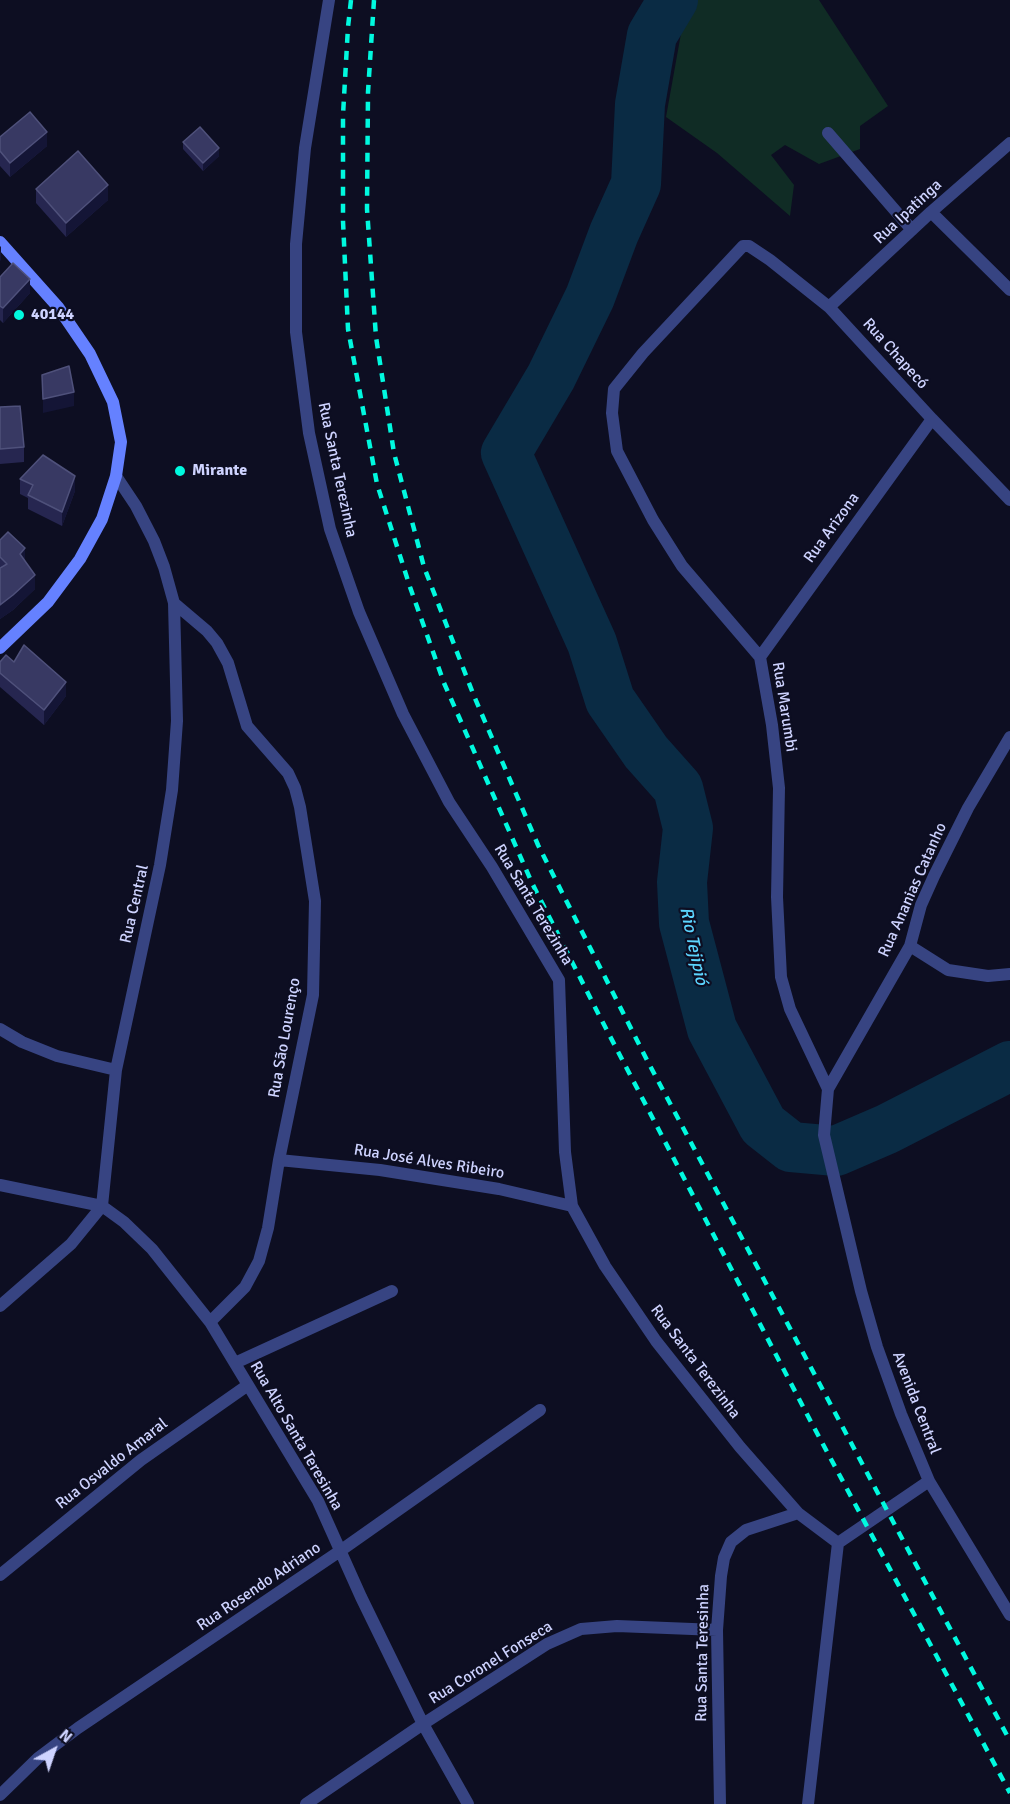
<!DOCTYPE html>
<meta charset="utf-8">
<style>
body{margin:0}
#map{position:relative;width:1010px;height:1804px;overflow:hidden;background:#0d0e22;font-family:Signika,sans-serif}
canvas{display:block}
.north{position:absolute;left:24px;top:1720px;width:60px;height:60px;-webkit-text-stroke:4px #0d0e22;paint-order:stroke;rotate:40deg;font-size:16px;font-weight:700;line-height:24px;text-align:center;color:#ced3ff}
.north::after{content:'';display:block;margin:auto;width:21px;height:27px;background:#ced3ff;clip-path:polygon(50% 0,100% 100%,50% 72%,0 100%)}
</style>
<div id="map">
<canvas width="1010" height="1804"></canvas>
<div class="north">N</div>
</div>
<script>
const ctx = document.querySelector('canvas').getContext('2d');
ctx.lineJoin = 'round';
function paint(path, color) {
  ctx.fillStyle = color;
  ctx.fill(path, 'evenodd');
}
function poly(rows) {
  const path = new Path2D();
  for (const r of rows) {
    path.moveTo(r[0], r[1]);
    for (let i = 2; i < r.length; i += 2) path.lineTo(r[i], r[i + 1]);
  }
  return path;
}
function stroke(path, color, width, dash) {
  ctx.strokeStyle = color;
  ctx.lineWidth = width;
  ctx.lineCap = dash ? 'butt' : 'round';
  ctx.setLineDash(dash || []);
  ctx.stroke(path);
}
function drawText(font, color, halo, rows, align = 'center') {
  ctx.font = font + ' Signika,sans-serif';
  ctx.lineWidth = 4.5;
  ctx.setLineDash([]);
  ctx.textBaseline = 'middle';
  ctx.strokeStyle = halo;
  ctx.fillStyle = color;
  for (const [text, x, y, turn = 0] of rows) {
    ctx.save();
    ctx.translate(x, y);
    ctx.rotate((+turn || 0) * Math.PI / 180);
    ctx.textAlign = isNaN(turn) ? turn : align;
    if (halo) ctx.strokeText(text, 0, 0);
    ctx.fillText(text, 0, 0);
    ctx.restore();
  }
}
paint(poly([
 [697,0,819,0,888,106,860,126,860,149,819,164,785,145,771,155,794,185,790,216,717,153,666,117,682,28]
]), '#102c25');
stroke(poly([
 [673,0,652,35,640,104,636,184,614,233,590,297,551,377,506,453,592,643,610,700,646,752,678,788,688,828,682,882,684,923,712,1029,763,1125,791,1147,836,1151,887,1129,1010,1066]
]), '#0a2b44', 50);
stroke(poly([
 [329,0,305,148,296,244,296,332,309,433,330,529,359,612,403,714,449,802,492,867,559,980,565,1152,572,1206,605,1266,656,1341,740,1447,798,1513,838,1543,808,1804],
 [828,133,912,230],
 [931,212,1010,290],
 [829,307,931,212,1010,143],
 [1010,500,932,419,829,307,770,260,749,246,743,246,643,353,614,389,612,413,617,451,653,520,682,566,760,657,772,725,779,788,777,897,781,977,790,1009,828,1089,824,1135,861,1291,877,1347,901,1414,929,1481,1010,1615],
 [174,603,207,631,217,643,228,663,247,726,288,773,295,788,300,807,315,901,313,995,279,1160,268,1228,259,1261,245,1287,210,1322],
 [760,657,932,419],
 [910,946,948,970,988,976,1010,974],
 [0,1029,22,1042,57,1056,116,1070],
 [828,1089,910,946,921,905,934,876,968,808,1010,737],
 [279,1160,380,1170,499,1189,572,1206],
 [0,1185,102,1206,124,1222,152,1249,210,1322,318,1501,361,1597,423,1724,468,1804],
 [0,1306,71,1244,102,1206,116,1070,160,865,172,790,177,721,174,603,164,567,154,541,136,506,116,476],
 [235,1363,392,1291],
 [838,1543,929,1481],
 [0,1575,141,1460,248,1385],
 [0,1795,38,1758,78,1728,340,1551,540,1410],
 [306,1804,423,1724,547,1644,581,1629,617,1626,717,1630],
 [720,1804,717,1630,721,1576,724,1558,731,1542,746,1530,798,1513]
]), '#374482', 12);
stroke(poly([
 [0,242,58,307,90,354,113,402,121,442,116,476,102,519,80,559,48,602,0,648]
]), '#6581ff', 12);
stroke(poly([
 [351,0,348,27,343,115,343,221,348,329,377,484,410,587,444,683,532,883,600,1017,810,1420,1010,1793],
 [374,0,368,92,367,209,376,337,394,453,424,567,474,696,538,845,648,1062,1010,1741]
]), '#00f9df', 4.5, [9, 8]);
paint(poly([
 [0,137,47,146,10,177,0,166],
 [183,142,219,156,203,171,183,149],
 [36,189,108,200,66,237,36,203],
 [0,277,30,293,3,323,0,320],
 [0,407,24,447,24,462,0,464],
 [20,479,75,491,62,526,28,509,28,498,20,494],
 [0,540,25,561,35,589,13,610,0,619],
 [0,662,66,696,44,725,0,687]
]), '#262650');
paint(poly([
 [47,132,47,146,10,177,10,163],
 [219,148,219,156,203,171,203,163],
 [108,185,108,200,66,237,66,223],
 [1,246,1,260,0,261,0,247],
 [30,279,30,293,3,323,3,308],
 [74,392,74,406,43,413,43,399],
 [75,476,75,491,62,526,62,512],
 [25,548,25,563,20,554],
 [35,575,35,589,13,610,0,619,0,605],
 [66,682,66,696,44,725,44,710]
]), '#141536');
const building = poly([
 [30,112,47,132,10,163,0,151,0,137,30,112],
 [200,127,219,148,203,163,183,142,200,127],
 [78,151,108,185,66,223,36,189,78,151],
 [13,263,30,279,3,308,0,306,0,277,13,263],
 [69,366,74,392,43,399,42,375,69,366],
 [20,406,24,447,0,449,0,407,20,406],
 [43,455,75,476,62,512,28,495,33,485,20,479,43,455],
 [8,532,25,548,20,554,35,575,13,595,0,605,0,568,7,564,0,557,0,540,8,532],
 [24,645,66,682,44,710,0,673,0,662,6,655,14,662,24,645]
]);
paint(building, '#383963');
stroke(building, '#4f517b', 1.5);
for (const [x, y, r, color] of [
 [19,315,6,"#00f9df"],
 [180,471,6,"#00f9df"]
]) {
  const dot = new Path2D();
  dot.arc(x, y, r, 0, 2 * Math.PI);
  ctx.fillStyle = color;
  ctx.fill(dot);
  stroke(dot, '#0d0e22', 2);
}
drawText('16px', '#ced3ff', '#0d0e22', [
 ["Rua Ipatinga",908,212,-43],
 ["Rua Chapecó",895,354,48],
 ["Rua Santa Terezinha",337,470,78],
 ["Rua Arizona",832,528,-54],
 ["Rua Marumbi",784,707,81],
 ["Rua Ananias Catanho",913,890,-66],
 ["Rua Central",135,904,-77],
 ["Rua Santa Terezinha",533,905,59],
 ["Rua São Lourenço",285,1038,-80],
 ["Rua José Alves Ribeiro",429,1162,9],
 ["Rua Santa Terezinha",695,1362,53],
 ["Avenida Central",916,1403,69],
 ["Rua Alto Santa Teresinha",296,1436,60],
 ["Rua Osvaldo Amaral",112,1464,-38],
 ["Rua Rosendo Adriano",259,1587,-34],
 ["Rua Santa Teresinha",703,1653,-89],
 ["Rua Coronel Fonseca",491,1663,-32]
]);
drawText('bold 16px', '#ced3ff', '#0d0e22', [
 ["40144",31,315],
 ["Mirante",192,471]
], 'left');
drawText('italic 18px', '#5cd5ff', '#0d0e22', [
 ["Rio Tejipió",693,946,78]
]);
</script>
